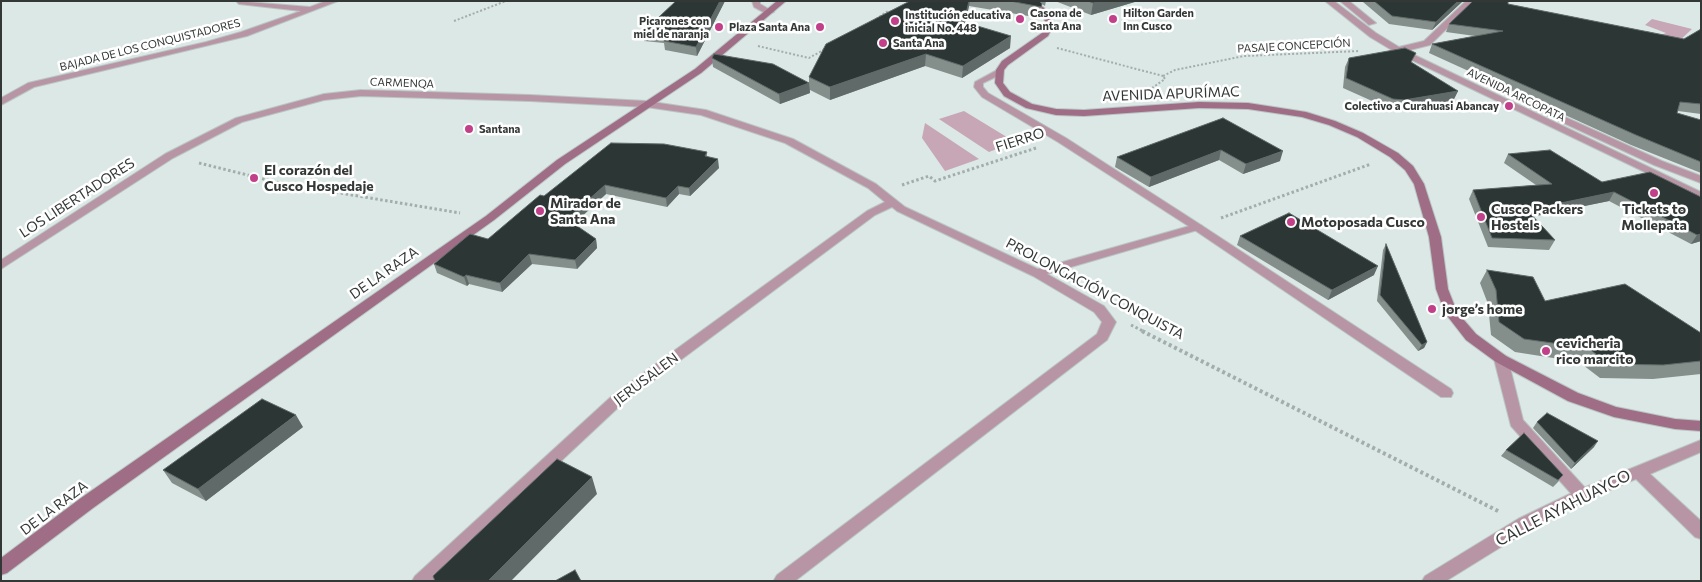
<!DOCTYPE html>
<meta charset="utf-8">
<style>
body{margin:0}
#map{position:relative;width:1702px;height:582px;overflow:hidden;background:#dbe8e5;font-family:Commissioner,sans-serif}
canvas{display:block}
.frame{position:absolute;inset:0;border:2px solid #333837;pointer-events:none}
</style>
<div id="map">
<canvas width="1702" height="582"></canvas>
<div class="frame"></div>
</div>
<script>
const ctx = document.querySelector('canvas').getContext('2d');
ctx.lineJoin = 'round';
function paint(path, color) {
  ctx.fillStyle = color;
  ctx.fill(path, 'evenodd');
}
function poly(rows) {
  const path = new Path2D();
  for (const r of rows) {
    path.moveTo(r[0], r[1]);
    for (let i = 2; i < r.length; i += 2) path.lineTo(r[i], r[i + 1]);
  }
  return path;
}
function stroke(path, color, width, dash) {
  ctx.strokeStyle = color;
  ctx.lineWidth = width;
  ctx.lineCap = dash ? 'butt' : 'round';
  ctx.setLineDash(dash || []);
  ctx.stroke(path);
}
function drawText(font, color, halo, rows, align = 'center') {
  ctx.font = font + ' Commissioner,sans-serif';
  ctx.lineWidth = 5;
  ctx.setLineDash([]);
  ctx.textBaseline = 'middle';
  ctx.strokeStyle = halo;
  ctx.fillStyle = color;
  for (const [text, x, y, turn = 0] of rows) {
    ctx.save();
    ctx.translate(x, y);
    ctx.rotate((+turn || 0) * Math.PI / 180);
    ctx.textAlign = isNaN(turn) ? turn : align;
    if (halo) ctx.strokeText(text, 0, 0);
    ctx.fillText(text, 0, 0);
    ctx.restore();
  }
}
paint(poly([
 [1652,19,1692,29,1677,43,1643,34,1647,31,1661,35,1666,33,1645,25],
 [964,111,1015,142,989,152,939,119],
 [925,123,979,159,945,171,922,138]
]), '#c7a7b5');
const lane = poly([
 [999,69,1002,70,1002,74,983,83,983,87,988,93,1066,138,1201,225,1451,389,1453,393,1451,397,1441,397,1193,229,1058,142,982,97,974,87,975,82,999,69],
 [1501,354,1506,356,1508,359,1523,420,1588,491,1590,495,1588,499,1582,501,1576,499,1511,426,1494,359,1496,356,1501,354]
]);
const street = poly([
 [236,1,310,7,326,1,338,1,247,36,34,87,1,105,1,98,28,83,206,42,241,32,301,11,239,4,236,1],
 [752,1,760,1,760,4,774,12,767,14,754,7,752,1],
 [1325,1,1334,1,1376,33,1399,47,1424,41,1466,1,1475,1,1430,45,1406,51,1701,192,1701,199,1395,52,1370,37,1325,1],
 [1340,1,1349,1,1376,23,1369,25,1340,1],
 [361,90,530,95,646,101,706,110,793,139,876,184,905,207,1038,269,1193,225,1201,225,1203,227,1201,229,1047,274,1104,306,1116,322,1107,340,795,581,774,580,777,575,1097,334,1102,322,1094,312,1033,276,897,211,892,207,875,215,623,403,433,581,412,581,415,576,613,395,867,211,885,202,868,188,785,143,701,115,646,107,530,101,361,96,324,100,242,122,173,158,1,269,1,260,165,154,236,118,324,94,361,90],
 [1532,102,1662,161,1701,176,1701,183,1654,165,1529,107,1527,105,1532,102],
 [1701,440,1701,452,1650,474,1701,521,1701,539,1695,537,1636,479,1588,499,1530,529,1446,581,1422,581,1425,576,1518,519,1576,491,1701,440]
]);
const secondary = poly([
 [777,1,786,1,701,73,565,164,494,220,93,508,7,573,1,575,1,558,81,498,486,216,557,160,695,69,777,1],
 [1026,1,1035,1,1048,11,1054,24,1048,36,1008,65,1004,70,1003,83,1010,92,1032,104,1056,109,1084,110,1199,102,1248,103,1306,112,1335,121,1363,133,1398,153,1413,166,1424,184,1441,237,1448,289,1457,312,1476,334,1506,356,1578,393,1616,407,1675,419,1701,421,1701,431,1675,429,1614,417,1568,401,1496,362,1466,340,1445,313,1436,289,1429,237,1414,184,1405,170,1390,157,1357,137,1329,125,1302,117,1248,109,1199,108,1084,116,1056,115,1026,108,1004,96,995,83,996,70,1002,61,1042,33,1046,24,1042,14,1026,1]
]);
stroke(lane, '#b9c5c2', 2);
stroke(street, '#b9c5c2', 2);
stroke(secondary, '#b9c5c2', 2);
stroke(poly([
 [876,19,888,11,892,12],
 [454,21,506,1],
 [758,46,809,58,825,49],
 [1057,48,1163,76],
 [1163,76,1175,70,1244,56,1360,51],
 [1152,88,1165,79,1163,76]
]), '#a3adab', 2, [2, 2]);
stroke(poly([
 [199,163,280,183,460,213],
 [902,185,929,176,935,181,1036,148],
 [1221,218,1371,164],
 [1131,325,1145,332]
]), '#a3adab', 3, [2.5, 2.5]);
stroke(poly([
 [1142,331,1500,512]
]), '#a3adab', 4, [3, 3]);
paint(lane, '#b895a4');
paint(street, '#b895a4');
paint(secondary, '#9f6d85');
paint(poly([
 [676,1,725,1,697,56,665,50,664,43,644,41,643,32],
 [910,1,1046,1,1045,6,1042,4,1040,18,969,6,965,22,1010,48,962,78,925,66,830,100,810,90,810,93,780,104,713,67,712,58,809,83,809,77],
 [1055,1,1138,1,1091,15],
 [1363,1,1463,1,1432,30,1389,24,1363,2],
 [1508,4,1684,39,1701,29,1701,114,1678,111,1677,113,1701,120,1701,173,1631,145,1429,53,1432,44,1475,36,1446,32,1449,24],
 [1349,58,1412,63,1458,91,1453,101,1400,110,1390,109,1343,88,1345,67],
 [1223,118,1280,161,1243,174,1219,160,1149,187,1115,167,1117,157],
 [707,152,707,157,719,168,690,196,679,194,667,207,606,194,574,224,596,239,597,248,577,269,532,264,502,292,469,284,467,286,437,273,434,264,488,239,544,196],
 [1508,154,1602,182,1701,197,1701,241,1691,244,1609,201,1533,216,1555,240,1549,250,1488,247,1469,199,1473,190,1536,185,1504,163],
 [1240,236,1374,275,1328,300,1237,245],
 [1386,244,1427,342,1424,348,1418,351,1377,301,1383,250],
 [1487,270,1545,301,1701,333,1701,374,1653,379,1600,378,1579,362,1515,352,1491,335,1488,304,1480,283],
 [1537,422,1594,447,1571,469,1533,428],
 [303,427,206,501,172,483,163,470],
 [1506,450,1563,475,1558,482,1553,487,1501,456]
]), '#848f8c');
paint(poly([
 [720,1,725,1,697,56,696,47],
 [969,1,970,1,969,6,963,34,964,22],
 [1100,1,1138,1,1091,15,1093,3],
 [1458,1,1463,1,1432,30,1436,22],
 [1011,36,1010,48,962,78,963,66],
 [926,54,925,66,830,100,830,87],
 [809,83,810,93,780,104,779,94],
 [1458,91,1453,101,1400,110,1404,100],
 [1221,150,1219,160,1149,187,1151,177],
 [1283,151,1280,161,1243,174,1246,164],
 [718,159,719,168,690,196,689,188],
 [605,185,606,194,569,228,567,219],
 [678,186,679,194,667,207,666,198],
 [1614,192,1609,201,1522,219,1527,210],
 [1701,234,1701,241,1691,244,1697,235],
 [596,239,597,248,577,269,575,260],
 [529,254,532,264,502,292,500,283],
 [1378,266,1374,275,1328,300,1332,290],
 [466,275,469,284,467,286,464,277],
 [1427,342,1424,348,1418,351,1422,345],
 [296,415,303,427,206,501,198,489],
 [1598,441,1594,447,1571,469,1575,463],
 [592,477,597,494,511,581,488,581]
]), '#606b69');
const building = poly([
 [676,1,720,1,696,47,664,41,669,35,643,32,676,1],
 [910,1,969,1,964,22,1011,36,963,66,926,54,830,87,809,77,826,44,910,1],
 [1010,1,1039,1,1042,4,1041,7,1010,1],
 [1088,1,1100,1,1093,3,1088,1],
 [1374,1,1458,1,1436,22,1392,16,1374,1],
 [1473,1,1508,1,1508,4,1684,39,1701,29,1701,104,1680,102,1677,113,1701,120,1701,162,1636,135,1432,44,1503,31,1449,24,1473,1],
 [1405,48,1416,53,1411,62,1458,91,1404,100,1393,99,1346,78,1349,58,1405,48],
 [714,54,773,64,809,83,779,94,712,58,714,54],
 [1223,118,1283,151,1246,164,1221,150,1151,177,1117,157,1223,118],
 [611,143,664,144,707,152,705,156,718,159,689,188,678,186,666,198,605,185,567,219,596,239,575,260,529,254,500,283,466,275,464,277,434,264,470,234,488,239,540,195,544,196,611,143],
 [1550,150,1602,182,1650,172,1701,197,1701,234,1697,235,1614,192,1527,210,1555,240,1492,238,1473,190,1552,184,1508,154,1550,150],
 [1289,213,1378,266,1332,290,1240,236,1289,213],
 [1386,244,1427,342,1422,345,1380,295,1386,244],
 [1487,270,1533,277,1545,301,1625,284,1701,333,1701,361,1663,365,1609,364,1588,348,1524,339,1499,322,1496,290,1487,270],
 [262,399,296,415,198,489,163,470,262,399],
 [1547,413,1598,441,1575,463,1537,422,1547,413],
 [1524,433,1563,475,1558,480,1506,450,1524,433],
 [557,459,592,477,488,581,435,581,433,576,557,459],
 [575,570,581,581,555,581,575,570]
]);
paint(building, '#2c3634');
stroke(building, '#606b69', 1);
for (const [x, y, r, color] of [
 [1020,19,5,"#c14089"],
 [1113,19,5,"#c14089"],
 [895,21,5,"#c14089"],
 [719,27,5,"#c14089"],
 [820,27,5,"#c14089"],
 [883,43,5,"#c14089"],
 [1509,106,5,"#c14089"],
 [469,129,5,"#c14089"],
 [254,178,5,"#c14089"],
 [1654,193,5,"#c14089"],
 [540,211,5,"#c14089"],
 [1481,217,5,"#c14089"],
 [1291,222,5,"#c14089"],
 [1432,309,5,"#c14089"],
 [1546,351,5,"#c14089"]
]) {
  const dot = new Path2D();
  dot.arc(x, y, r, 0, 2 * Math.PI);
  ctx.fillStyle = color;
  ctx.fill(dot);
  stroke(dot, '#fff', 2);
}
drawText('bold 11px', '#333837', '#fff', [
 ["Casona de",1030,13],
 ["Santa Ana",1030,26],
 ["Hilton Garden",1123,13],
 ["Inn Cusco",1123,26],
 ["Institución educativa",905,15],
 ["inicial No. 448",905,28],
 ["Picarones con",709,21,"right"],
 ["miel de naranja",709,34,"right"],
 ["Plaza Santa Ana",810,27,"right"],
 ["Santa Ana",893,43],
 ["Colectivo a Curahuasi Abancay",1499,106,"right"],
 ["Santana",479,129]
], 'left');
drawText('11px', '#333837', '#fff', [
 ["BAJADA DE LOS CONQUISTADORES",150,45,-14],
 ["PASAJE CONCEPCIÓN",1294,46,-3],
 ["CARMENQA",402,83,2],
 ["AVENIDA ARCOPATA",1516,95,26]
]);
drawText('14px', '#333837', '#fff', [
 ["AVENIDA APURÍMAC",1171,94,-2],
 ["FIERRO",1020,140,-18],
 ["LOS LIBERTADORES",77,198,-33],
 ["DE LA RAZA",384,273,-35],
 ["PROLONGACIÓN CONQUISTA",1095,289,28],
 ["JERUSALEN",646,379,-37],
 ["DE LA RAZA",54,508,-37]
]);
drawText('bold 14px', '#333837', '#fff', [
 ["El corazón del",264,170],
 ["Cusco Hospedaje",264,186],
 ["Mirador de",550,203],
 ["Santa Ana",550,219],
 ["Cusco Packers",1491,209],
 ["Hostels",1491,225],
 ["Tickets to",1654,209,"center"],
 ["Mollepata",1654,225,"center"],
 ["Motoposada Cusco",1301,222],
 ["jorge’s home",1442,309],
 ["cevicheria",1556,343],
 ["rico marcito",1556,359]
], 'left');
drawText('16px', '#333837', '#fff', [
 ["CALLE AYAHUAYCO",1563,508,-27]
]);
</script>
